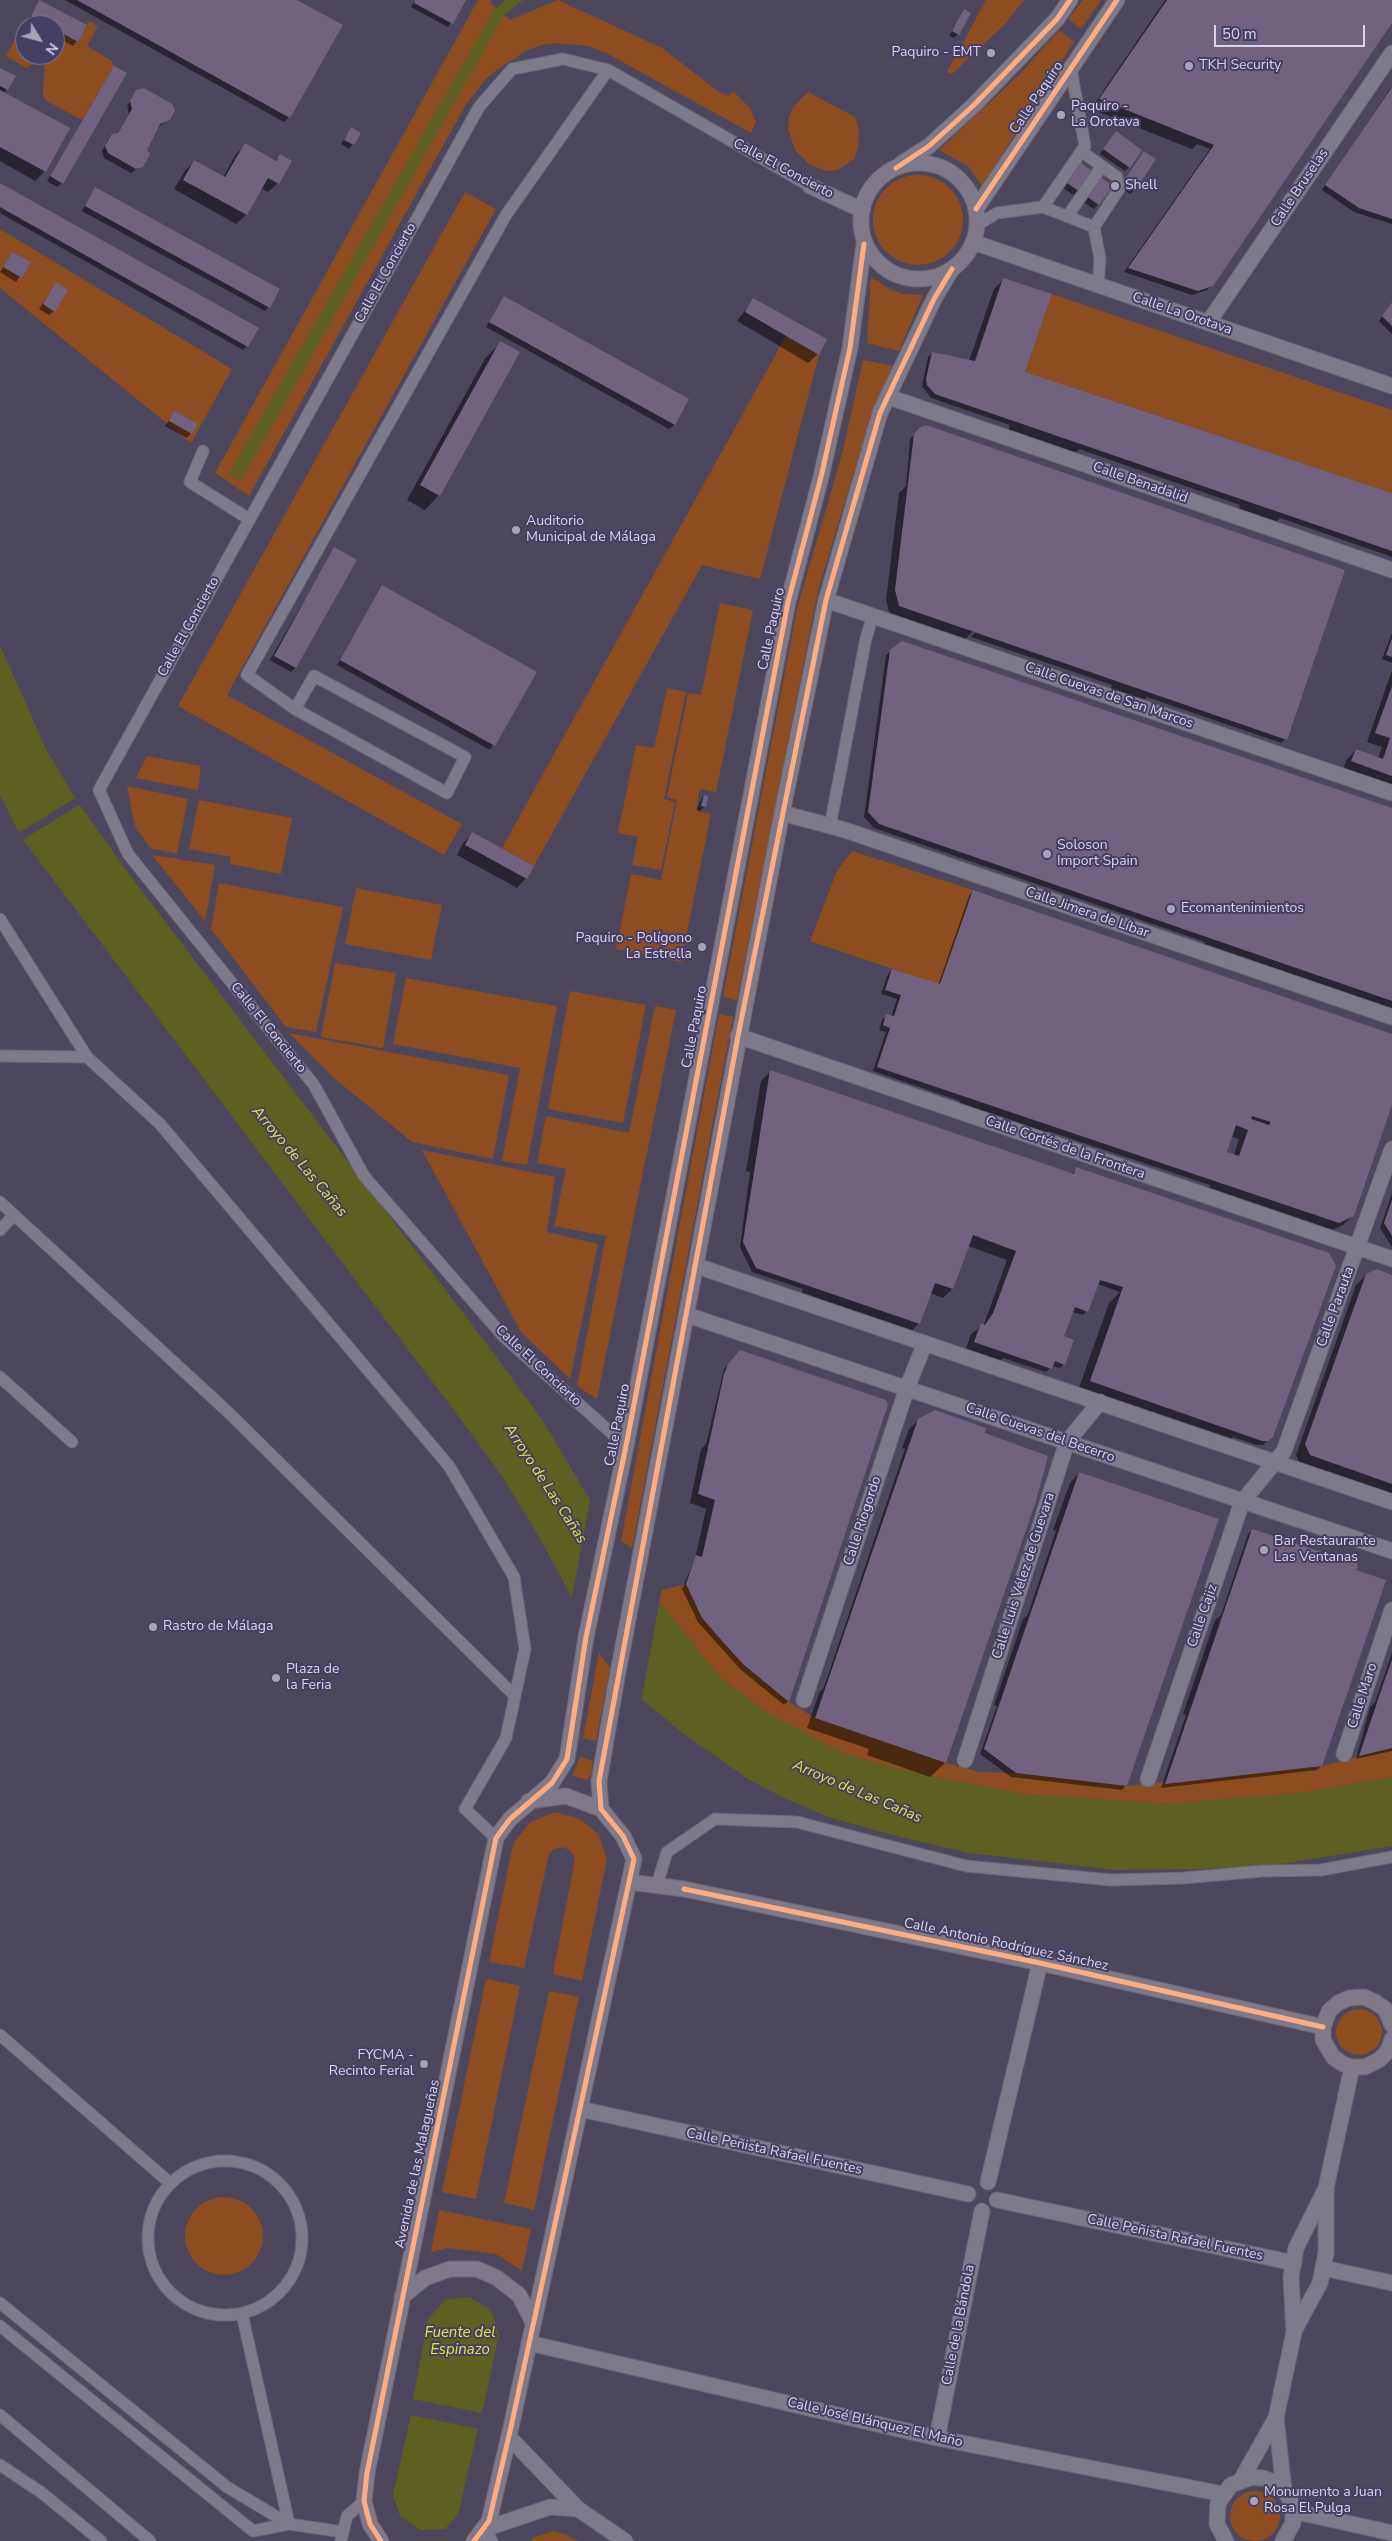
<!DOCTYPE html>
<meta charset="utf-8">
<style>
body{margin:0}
#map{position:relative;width:1392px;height:2541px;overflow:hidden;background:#4c475d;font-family:"Nunito Sans",sans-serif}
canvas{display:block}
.north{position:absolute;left:15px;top:15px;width:50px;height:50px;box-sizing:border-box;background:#463f65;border:1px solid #807b9b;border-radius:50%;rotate:127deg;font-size:14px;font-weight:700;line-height:20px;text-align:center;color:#d7d4eb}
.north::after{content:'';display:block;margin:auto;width:18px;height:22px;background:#a6a3b9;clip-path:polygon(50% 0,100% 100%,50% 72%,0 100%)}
.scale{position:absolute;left:1214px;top:25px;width:151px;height:22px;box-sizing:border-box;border:2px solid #d7d4eb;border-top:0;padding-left:6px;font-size:15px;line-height:18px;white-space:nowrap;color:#d7d4eb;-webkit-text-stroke:4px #463f65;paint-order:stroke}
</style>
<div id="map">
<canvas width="1392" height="2541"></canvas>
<div class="north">N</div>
<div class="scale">50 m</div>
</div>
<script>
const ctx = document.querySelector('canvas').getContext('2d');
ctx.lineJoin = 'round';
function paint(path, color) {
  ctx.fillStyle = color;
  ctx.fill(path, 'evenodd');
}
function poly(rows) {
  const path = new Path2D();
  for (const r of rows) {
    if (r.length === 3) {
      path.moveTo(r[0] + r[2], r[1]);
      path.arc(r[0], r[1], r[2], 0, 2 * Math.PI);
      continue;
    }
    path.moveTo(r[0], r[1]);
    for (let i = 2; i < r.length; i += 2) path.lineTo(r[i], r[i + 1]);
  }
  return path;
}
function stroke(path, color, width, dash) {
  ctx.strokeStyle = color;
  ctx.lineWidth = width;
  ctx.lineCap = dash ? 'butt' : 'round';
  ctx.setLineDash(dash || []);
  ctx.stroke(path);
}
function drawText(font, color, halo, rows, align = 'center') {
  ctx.font = font + ' "Nunito Sans",sans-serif';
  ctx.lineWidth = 4;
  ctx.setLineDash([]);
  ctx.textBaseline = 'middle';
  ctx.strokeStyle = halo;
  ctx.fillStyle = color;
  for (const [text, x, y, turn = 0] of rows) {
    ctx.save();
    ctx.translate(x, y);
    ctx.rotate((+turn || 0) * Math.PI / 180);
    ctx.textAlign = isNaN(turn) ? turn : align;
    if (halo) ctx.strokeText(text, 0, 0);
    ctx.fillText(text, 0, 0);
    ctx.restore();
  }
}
paint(poly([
 [478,0,492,0,490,3,510,20,558,0,662,48,719,92,728,96,733,91,750,108,756,122,751,133,608,54,588,46,556,43,542,45,528,50,498,69,485,80,465,106,249,496,215,473],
 [986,0,1024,0,1005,24,952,74,947,72],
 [1083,0,1101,0,1081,29,1068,19],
 [89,21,98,26,87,46,112,61,114,66,82,120,47,101,43,96,45,55,55,55,55,29,78,42],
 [24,22,29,25,25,25,25,55,37,55,33,64,26,68,6,56],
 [1059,30,1074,42,982,186,968,166,939,150,1022,72],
 [808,92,855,117,859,130,858,148,854,159,838,170,827,171,810,165,795,150,788,129,789,117,794,106],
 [918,220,45],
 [465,192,496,209,227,695,462,824,444,855,178,706],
 [0,229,232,369,191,443,0,288],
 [12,252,31,262,22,278,3,267],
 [174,411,198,424,192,434,169,421],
 [871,277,888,288,902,294,923,295,899,351,867,343],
 [1052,294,1392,410,1392,493,1025,372],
 [786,336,819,355,760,579,702,565,534,866,502,848],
 [863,360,894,366,860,452,818,591,737,1000,723,997,797,609,842,454],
 [720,603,753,610,716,792,700,789,696,811,711,814,681,962,616,949,631,874,661,880,677,800,667,797,688,693,701,695],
 [667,688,686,692,664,799,675,802,661,870,632,865,638,837,618,833,636,745,654,748],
 [147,756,201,766,198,790,136,778],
 [127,786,188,799,177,854,150,848,135,826],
 [199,800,292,818,281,874,230,864,231,857,189,849],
 [852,851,973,890,940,985,810,941,837,871],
 [152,855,215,865,205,921],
 [219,883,343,907,316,1032,286,1027,211,929],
 [356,888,442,905,431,960,345,944],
 [335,963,396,973,383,1048,321,1037],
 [406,978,557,1006,527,1165,502,1161,520,1068,393,1044],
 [570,991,646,1005,623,1123,548,1109],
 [655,1006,676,1010,597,1399,577,1386,606,1236,554,1226,566,1169,537,1163,546,1116,629,1133],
 [719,1014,733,1017,632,1548,621,1541],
 [289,1033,509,1075,493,1159,412,1142,334,1078],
 [422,1150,555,1177,547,1232,598,1244,570,1379,521,1332],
 [686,1584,702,1618,744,1665,789,1702,815,1718,946,1763,979,1772,1016,1773,1127,1786,1322,1766,1392,1748,1392,1777,1299,1793,1170,1804,1028,1795,900,1770,843,1753,818,1740,764,1711,720,1677,659,1602,662,1590],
 [599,1653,610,1668,596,1741,583,1738],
 [580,1757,593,1761,591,1775,587,1780,572,1776],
 [555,1812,580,1819,598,1834,607,1859,582,1981,553,1974,575,1859,571,1851,563,1847,554,1849,549,1854,524,1968,489,1962,513,1844,530,1822],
 [486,1979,520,1986,476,2199,442,2192],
 [549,1991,579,1997,534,2210,504,2203],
 [1359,2032,23],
 [224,2236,39],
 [439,2210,531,2229,522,2271,496,2254,448,2248,431,2252],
 [1255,2516,25],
 [553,2531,565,2534,578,2541,532,2541,533,2538]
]), '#8e4d21');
paint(poly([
 [506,0,523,0,504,15,241,481,229,474,494,10],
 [0,645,46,749,77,801,129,874,498,1359,543,1421,590,1500,659,1602,720,1677,764,1711,843,1753,900,1770,1028,1795,1170,1804,1299,1793,1392,1777,1392,1846,1274,1865,1197,1869,1115,1870,970,1853,900,1837,828,1817,786,1799,748,1779,684,1734,641,1699,572,1598,538,1535,502,1476,456,1413,21,837,0,795],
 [469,2297,491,2310,499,2335,482,2413,413,2399,428,2319,445,2300],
 [411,2415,478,2429,458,2514,445,2529,420,2530,400,2516,393,2495]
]), '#5d6020');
paint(poly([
 [77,797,82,803,21,841,19,838,17,834],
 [591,1496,660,1599,641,1702,571,1602]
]), '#4c475d');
paint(poly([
 [65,0,294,0,289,117,284,122],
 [415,0,465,0,448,27,411,7],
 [1165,0,1392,0,1392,21,1212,285,1207,290,1192,295,1124,272,1210,149,1197,144,1192,149,1091,109],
 [40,1,77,41,73,46,55,36,55,25,35,25,27,21],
 [964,11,958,34,954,38,949,36],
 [114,67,62,183,57,187,47,181],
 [0,70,14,76,4,93,45,171,35,181,0,161],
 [1392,86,1392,224,1354,212,1322,190],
 [137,91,169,119,158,127,145,150,142,166,131,173,104,158,102,151,108,140,117,134,129,114,127,106],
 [351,128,353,144,349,149,341,144],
 [1116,133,1129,167,1125,171,1100,154],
 [245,145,274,161,280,156,278,183,268,192,260,188,246,215,236,224,174,189,185,171,194,161,223,177,236,154],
 [1145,153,1134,190,1130,194,1120,187],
 [1081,164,1112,186,1094,209,1063,188],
 [0,184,247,346,243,350,0,213],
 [95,189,269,307,265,311,82,211],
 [13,253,29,263,16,282,0,272],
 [1003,280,1022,373,1392,494,1392,557,1280,518,1275,523,1238,511,1240,505,1079,449,1074,454,1008,431,1010,425,931,398,922,386,928,357,933,353,969,361,994,289],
 [56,284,54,311,49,315,39,309],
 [504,297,687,399,674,425,669,429,486,327],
 [753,300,818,354,808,363,737,321],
 [1392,302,1392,334,1379,321],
 [501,343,439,495,425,510,407,500,486,357],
 [174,413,191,433,187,438,165,426],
 [916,433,1286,739,1281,743,1147,697,1142,702,1110,691,1112,685,971,637,979,628,977,627,963,641,890,615,886,600,899,493,906,486,910,439],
 [334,549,295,668,291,672,270,660],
 [382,587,535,672,490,750,337,665],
 [1392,633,1392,663,1382,659],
 [891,651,1392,810,1392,1013,1203,948,1205,942,874,828,864,817,886,655],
 [1392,670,1392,788,1343,771,1346,760,1356,750,1378,758,1382,747,1367,742],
 [704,796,705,806,700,811,697,810,700,801],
 [473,834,526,878,517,888,457,855,463,843],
 [973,891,1392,1035,1392,1101,1353,1215,1343,1225,1328,1232,1208,1191,1210,1185,1048,1131,1043,1136,958,1107,960,1101,873,1071,886,1032,879,1030,882,1020,887,1015,891,1017,897,999,881,994,888,974,892,970,938,985,969,896],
 [1231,1136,1239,1139,1234,1155,1224,1157],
 [771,1071,1071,1175,1076,1169,1272,1436,1263,1445,1257,1445,1233,1437,1228,1442,1076,1396,1109,1303,1120,1292,1097,1284,1087,1311,1083,1315,1072,1312,1062,1336,1064,1364,1060,1368,1052,1366,1046,1372,1003,1358,998,1363,965,1352,971,1334,984,1324,1007,1260,968,1246,952,1289,943,1298,930,1293,919,1323,910,1333,801,1296,803,1289,752,1272,740,1247,750,1172,746,1171,761,1081],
 [1392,1193,1392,1247,1380,1228],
 [1366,1275,1392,1276,1392,1496,1300,1465,1296,1455,1356,1285],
 [736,1356,886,1411,788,1701,784,1705,740,1669,698,1622,682,1589,695,1559,706,1509,690,1503,701,1449,706,1444,724,1369],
 [919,1420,993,1620,945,1763,930,1777,867,1755,869,1749,807,1728,819,1693,824,1687,905,1449,902,1448,909,1429],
 [1079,1473,1126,1785,1122,1790,1011,1777,980,1754,997,1706,994,1705,1023,1619,1028,1614,1056,1531,1053,1530,1070,1483],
 [1252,1530,1321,1766,1317,1770,1161,1788,1186,1715,1183,1714,1215,1620,1221,1615,1248,1534],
 [1392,1653,1392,1751,1356,1759,1370,1707,1375,1702]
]), '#0007');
paint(poly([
 [39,0,87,25,78,42,55,29,55,25,47,25,31,16],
 [77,0,297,0,343,25,290,118],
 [415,0,466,0,453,24,414,3],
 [1167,0,1392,0,1392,23,1213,286,1198,291,1128,268,1214,145,1099,99],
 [964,9,971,13,959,35,952,31],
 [114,66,127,73,63,184,50,176],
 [0,68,16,76,8,90,0,86],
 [1392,87,1392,219,1359,208,1325,185],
 [144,88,172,104,175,110,170,120,160,124,147,150,150,154,143,167,136,169,108,153,105,146,112,134,118,133,132,109,130,101,136,90],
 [0,90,70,128,46,172,0,147],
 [351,127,361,133,354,145,344,140],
 [1116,131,1142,150,1130,168,1103,149],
 [245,143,276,161,280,154,292,161,279,184,268,178,247,215,183,180,194,160,225,177],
 [1144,151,1156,159,1135,191,1123,182],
 [1081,163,1113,186,1099,205,1067,183],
 [0,183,259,328,248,347,0,207],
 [95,187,280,289,270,308,85,206],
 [12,252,31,262,22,278,3,267],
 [1003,278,1052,294,1025,372,1392,493,1392,551,935,394,927,385,926,379,932,352,975,361],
 [56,282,68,290,55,312,43,304],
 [504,296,689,399,675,425,489,322],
 [753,298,827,339,819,355,745,312],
 [1392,302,1392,326,1382,316],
 [500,341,520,352,440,496,420,485],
 [174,411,198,424,192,434,169,421],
 [926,425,1345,570,1287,740,899,606,895,590,914,434,920,427],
 [334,547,357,560,296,668,274,656],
 [382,585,537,672,495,746,340,660],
 [1392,638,1392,657,1386,655],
 [902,641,1392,808,1392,1001,879,824,868,812,890,650],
 [1392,686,1392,776,1351,761,1356,749,1383,759,1390,738,1375,733],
 [704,795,708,796,706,807,701,806],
 [472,832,534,866,527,879,465,845],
 [973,890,1392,1034,1392,1105,1354,1216,1339,1223,877,1067,890,1028,883,1025,886,1014,894,1016,901,995,885,990,892,969,940,984],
 [1252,1116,1271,1122,1269,1125,1251,1119],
 [1236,1125,1248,1130,1239,1156,1227,1152],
 [770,1070,1074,1174,1076,1167,1329,1253,1336,1266,1273,1437,1268,1441,1262,1441,1090,1381,1123,1287,1100,1280,1088,1312,1075,1307,1064,1336,1074,1340,1065,1365,1055,1361,1052,1369,974,1342,981,1323,985,1325,993,1313,1016,1251,973,1235,953,1289,935,1283,920,1324,756,1268,743,1242],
 [1392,1200,1392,1236,1384,1223],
 [1377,1269,1392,1275,1392,1484,1310,1455,1305,1444,1366,1274],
 [740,1350,886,1400,888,1405,789,1702,744,1665,723,1642,702,1618,686,1584,696,1555,702,1557,715,1500,698,1494,724,1374,728,1364],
 [935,1410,986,1428,985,1433,1048,1456,1036,1501,946,1763,815,1718,918,1419],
 [1079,1472,1219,1519,1127,1786,1016,1773,984,1749],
 [1252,1529,1358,1564,1356,1570,1386,1580,1354,1674,1322,1766,1165,1784],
 [1392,1660,1392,1748,1359,1756,1385,1679]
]), '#716380');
const lane = poly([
 [1081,151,1117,177,1119,189,1094,227,1100,259,1098,286],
 [1043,207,1094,227],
 [1067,217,1102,166],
 [977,225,997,213,1043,207,1085,146,1071,69],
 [203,451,190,482,249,519],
 [295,709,314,676,465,757,447,793,295,709,247,675,506,215,608,70],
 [830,826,866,638,873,616],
 [0,919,87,1057,160,1124,449,1466,514,1577,525,1649,506,1738,465,1809,496,1838],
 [0,1056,87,1057],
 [0,1202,228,1412,515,1696],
 [0,1230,14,1215],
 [0,1377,72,1442],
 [626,1446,504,1337,364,1176,314,1085,128,854,99,790,479,107,512,69,563,59,608,70,810,186],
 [657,1885,667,1852,715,1819,797,1822,966,1866,1111,1880,1184,1878,1262,1871,1321,1870,1392,1857],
 [0,2035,170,2183],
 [225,2238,77],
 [0,2303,227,2487,289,2524,253,2531,0,2326],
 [242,2314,289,2524,343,2532],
 [0,2415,150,2541],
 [0,2465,42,2493,101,2541],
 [485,2529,492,2541],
 [341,2541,347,2516,364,2501]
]);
const street = poly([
 [810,186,862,210],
 [973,242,1392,386],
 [1208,323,1392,53],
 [889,397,1392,570],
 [826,600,1392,793],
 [782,813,845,830,1392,1017],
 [738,1036,1392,1259],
 [697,1266,1392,1502],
 [687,1315,1392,1551],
 [804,1700,907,1388,925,1343],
 [1344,1754,1392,1610],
 [965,1760,1067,1442,1100,1402],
 [1148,1779,1242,1502,1284,1451,1392,1149],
 [580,2109,968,2194],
 [988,2182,1040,1963],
 [997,2200,1294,2263],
 [1323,2268,1392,2283],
 [1294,2331,1320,2283,1326,2253,1326,2188,1352,2067],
 [529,2343,937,2438,1223,2494],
 [1276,2418,1284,2490],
 [509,2437,578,2509,625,2541],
 [937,2438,982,2211],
 [1241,2480,1276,2418,1294,2332,1291,2277,1296,2248,1326,2188],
 [1293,2511,1392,2533],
 [485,2529,550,2507,578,2509],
 [1226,2541,1217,2524,1218,2503,1231,2485,1252,2477,1263,2478,1274,2482,1284,2490,1290,2500,1293,2511,1293,2523,1283,2541]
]);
const secondary = poly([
 [919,221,58],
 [901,164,929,146,974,105,1057,19,1070,0],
 [976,209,1117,0],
 [601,1809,599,1781,616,1683,782,813,826,600,880,413,934,299,952,269],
 [629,1882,684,1889,1040,1963,1323,2027],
 [1392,2025,1385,2009,1375,2002,1364,1997,1349,1998,1338,2003,1329,2011,1323,2027,1323,2040,1333,2057,1343,2064,1352,2067,1365,2067,1379,2060,1388,2051,1392,2039],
 [402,2297,425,2278,450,2269,477,2269,497,2278,519,2295,533,2322],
 [381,2541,370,2524,364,2501,367,2473,496,1838,510,1819,552,1783,567,1759,586,1637,626,1446,788,602,821,477,850,348,864,244],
 [474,2541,489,2521,511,2427,634,1859,623,1836,601,1809,566,1796,529,1801]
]);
stroke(lane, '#6a6678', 13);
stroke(street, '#6a6678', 17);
stroke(secondary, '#6a6678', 17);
stroke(lane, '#7d7b8a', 11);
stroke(street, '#7d7b8a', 15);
stroke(secondary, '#807989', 15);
stroke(poly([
 [896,168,929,146,974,105,1057,19,1070,0],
 [976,209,1117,0],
 [684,1889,1040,1963,1323,2027],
 [381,2541,370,2524,364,2501,367,2473,496,1838,510,1819,552,1783,567,1759,586,1637,626,1446,788,602,821,477,850,348,864,244],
 [474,2541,489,2521,511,2427,634,1859,623,1836,601,1809,599,1781,738,1036,826,600,880,413,934,299,952,269]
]), '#ffac80', 5);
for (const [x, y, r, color] of [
 [991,53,5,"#a6a3b9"],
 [1189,66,5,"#a6a3b9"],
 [1061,115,5,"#a6a3b9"],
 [1115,186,5,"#a6a3b9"],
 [516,530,5,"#a6a3b9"],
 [1047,854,5,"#a6a3b9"],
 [1171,909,5,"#a6a3b9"],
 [702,947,5,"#a6a3b9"],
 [1264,1550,5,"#a6a3b9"],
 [153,1627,5,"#a6a3b9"],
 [276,1678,5,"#a6a3b9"],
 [424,2064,5,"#a6a3b9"],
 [1254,2501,5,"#a6a3b9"]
]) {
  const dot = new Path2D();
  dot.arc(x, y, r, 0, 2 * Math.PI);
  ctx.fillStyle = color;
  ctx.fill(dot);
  stroke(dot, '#463f65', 2);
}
drawText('14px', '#d7d4eb', '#463f65', [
 ["Paquiro - EMT",981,53,"right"],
 ["TKH Security",1199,66],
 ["Paquiro -",1071,107],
 ["La Orotava",1071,123],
 ["Shell",1125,186],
 ["Auditorio",526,522],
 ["Municipal de Málaga",526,538],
 ["Soloson",1057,846],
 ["Import Spain",1057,862],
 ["Ecomantenimientos",1181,909],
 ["Paquiro - Polígono",692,939,"right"],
 ["La Estrella",692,955,"right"],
 ["Bar Restaurante",1274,1542],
 ["Las Ventanas",1274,1558],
 ["Rastro de Málaga",163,1627],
 ["Plaza de",286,1670],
 ["la Feria",286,1686],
 ["FYCMA -",414,2056,"right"],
 ["Recinto Ferial",414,2072,"right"],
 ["Monumento a Juan",1264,2493],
 ["Rosa El Pulga",1264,2509]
], 'left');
drawText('14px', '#d7d4eb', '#463f65', [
 ["Calle Paquiro",1037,98,-56],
 ["Calle El Concierto",783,169,28],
 ["Calle Bruselas",1300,188,-56],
 ["Calle El Concierto",386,273,-61],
 ["Calle La Orotava",1182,314,19],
 ["Calle Benadalid",1140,483,19],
 ["Calle El Concierto",189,627,-61],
 ["Calle Paquiro",772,629,-78],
 ["Calle Cuevas de San Marcos",1109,696,19],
 ["Calle Jimera de Líbar",1087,913,19],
 ["Calle Paquiro",695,1027,-79],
 ["Calle El Concierto",268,1028,51],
 ["Calle Cortés de la Frontera",1065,1148,19],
 ["Calle Parauta",1336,1307,-70],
 ["Calle El Concierto",538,1366,43],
 ["Calle Paquiro",618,1425,-79],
 ["Calle Cuevas del Becerro",1040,1433,19],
 ["Calle Riogordo",863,1521,-72],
 ["Calle Luis Vélez de Guevara",1024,1576,-72],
 ["Calle Cajiz",1203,1616,-71],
 ["Calle Maro",1363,1696,-72],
 ["Calle Antonio Rodríguez Sánchez",1006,1945,12],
 ["Calle Peñista Rafael Fuentes",774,2152,12],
 ["Avenida de las Malagueñas",418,2164,-78],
 ["Calle Peñista Rafael Fuentes",1175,2238,12],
 ["Calle de la Bándola",959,2325,-79],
 ["Calle José Blánquez El Maño",875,2423,13]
]);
drawText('italic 15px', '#e2e838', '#463f65', [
 ["Arroyo de Las Cañas",299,1162,50],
 ["Arroyo de Las Cañas",545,1484,57],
 ["Arroyo de Las Cañas",857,1792,23],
 ["Fuente del",460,2333],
 ["Espinazo",460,2350]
]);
</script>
